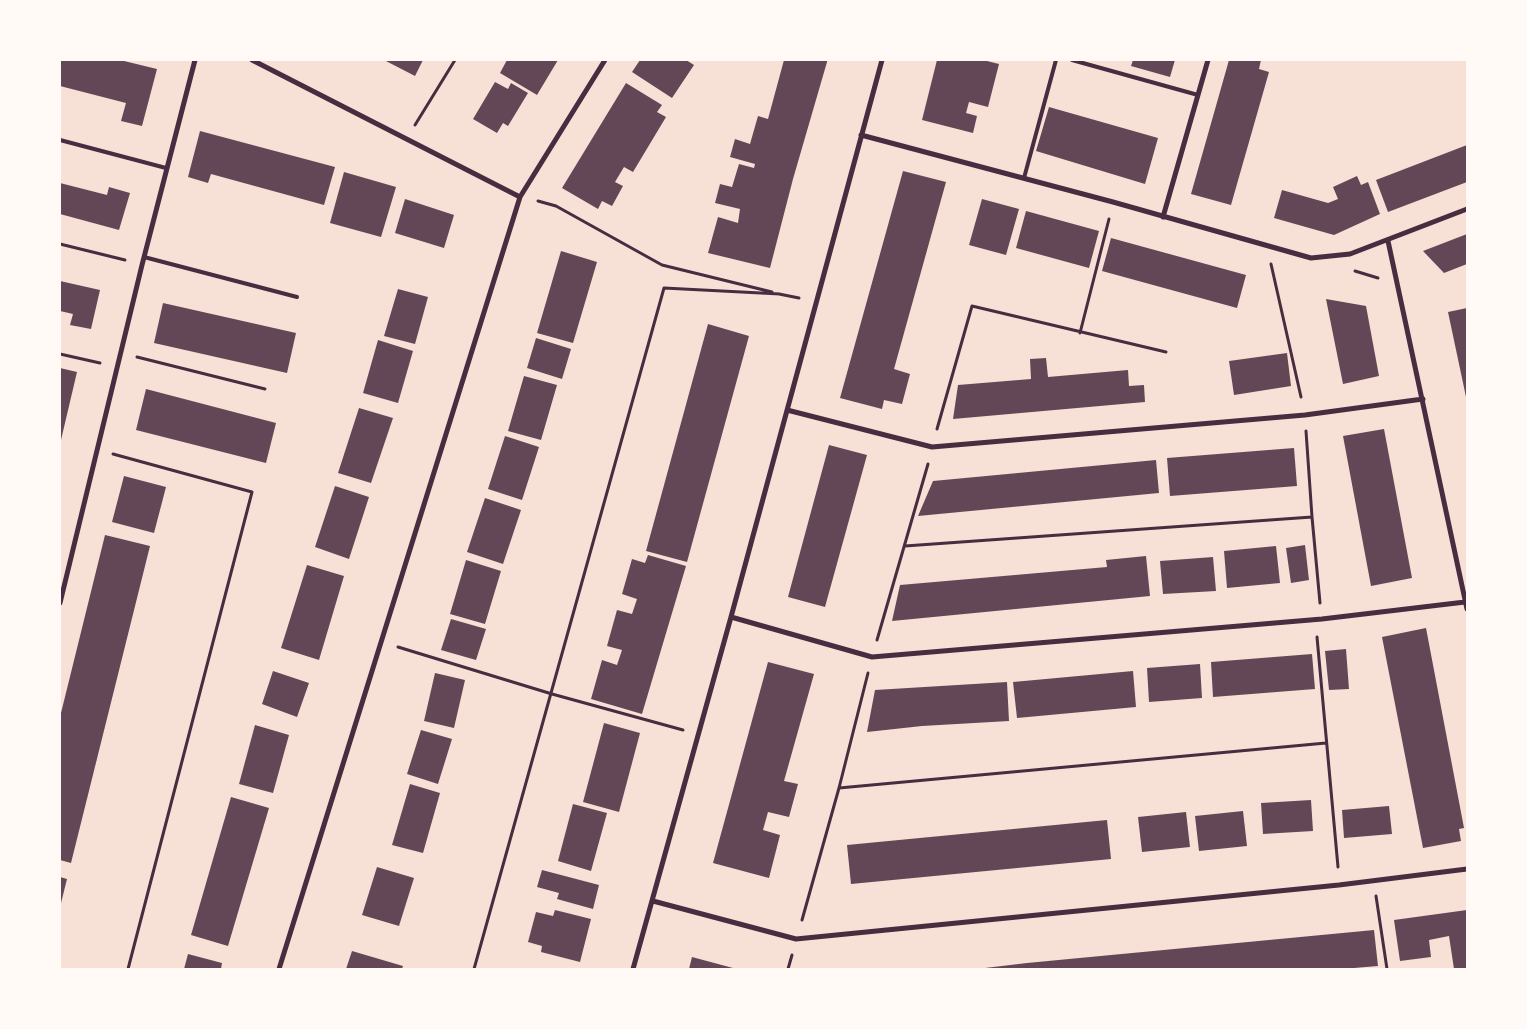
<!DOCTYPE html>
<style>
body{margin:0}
#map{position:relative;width:1527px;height:1029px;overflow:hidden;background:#f7e1d7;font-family:Roboto,sans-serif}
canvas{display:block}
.frame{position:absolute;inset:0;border:61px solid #fffaf5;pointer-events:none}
</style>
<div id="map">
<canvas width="1527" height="1029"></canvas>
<div class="frame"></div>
</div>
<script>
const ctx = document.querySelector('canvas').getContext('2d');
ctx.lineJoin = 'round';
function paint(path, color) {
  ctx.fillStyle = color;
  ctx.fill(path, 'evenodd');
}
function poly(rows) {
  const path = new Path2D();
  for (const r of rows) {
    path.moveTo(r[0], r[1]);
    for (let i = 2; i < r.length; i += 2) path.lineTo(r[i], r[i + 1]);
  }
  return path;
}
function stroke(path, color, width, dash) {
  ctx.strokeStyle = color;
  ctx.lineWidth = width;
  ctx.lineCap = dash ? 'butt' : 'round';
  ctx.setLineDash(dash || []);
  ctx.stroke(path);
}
paint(poly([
 [60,60,120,60,157,69,142,126,121,121,126,103,60,86],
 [384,60,423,60,415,76],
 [507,60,558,60,537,95,500,73],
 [640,60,686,60,694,65,672,98,632,72],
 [784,60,827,60,827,62,793,179,770,268,708,253,718,217,738,223,740,209,715,203,720,184,732,187,739,164,754,168,755,164,730,157,735,139,750,144,758,116,768,119],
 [937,60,983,60,999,64,988,107,969,102,966,113,977,116,973,133,922,120],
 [1133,60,1175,60,1170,77,1131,66],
 [1229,60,1261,60,1259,69,1269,72,1231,205,1191,194],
 [495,82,508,89,511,83,528,93,508,126,503,123,497,133,473,119],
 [626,83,662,105,657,112,666,117,633,172,624,167,615,182,623,186,612,206,602,201,598,209,562,188],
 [1049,107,1158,138,1145,184,1036,151],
 [200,131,335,167,324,205,211,174,208,183,188,177],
 [1467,145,1467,182,1388,212,1376,180],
 [903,171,946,182,894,369,910,374,902,404,884,400,882,409,840,398],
 [344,172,396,187,381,237,330,223],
 [1357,176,1361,185,1368,182,1380,214,1334,235,1274,218,1282,190,1328,203,1338,199,1333,187],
 [60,183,107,195,109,187,130,193,119,230,60,214],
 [405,199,454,215,444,248,395,233],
 [982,199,1019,209,1006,255,969,245],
 [1026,211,1099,231,1089,268,1016,248],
 [1467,234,1467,264,1444,273,1423,251],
 [1111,238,1246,275,1237,308,1102,271],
 [561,251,597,262,573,343,537,333],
 [60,281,100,290,91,329,70,325,73,314,60,311],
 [398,289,428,297,415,344,384,336],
 [1326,299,1366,306,1379,376,1343,384],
 [163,303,296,333,287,373,154,343],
 [1467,308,1467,397,1466,397,1448,312],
 [708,324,749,336,687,562,646,551],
 [536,338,571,349,562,379,527,368],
 [378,340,413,351,398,403,363,393],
 [1287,353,1291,386,1234,395,1229,361],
 [1046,358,1048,377,1128,370,1129,386,1144,385,1145,402,953,419,958,385,1031,379,1030,359],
 [60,368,77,372,61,440,60,440],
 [524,376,557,385,541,440,508,431],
 [146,389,276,423,266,463,136,430],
 [359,408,393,418,371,483,338,473],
 [1384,429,1412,578,1371,586,1343,436],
 [505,436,539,447,522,500,488,489],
 [829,445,867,455,825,607,788,597],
 [1294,448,1297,486,1170,496,1167,458],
 [1156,460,1159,493,918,516,933,481],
 [124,476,166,487,154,533,112,522],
 [335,486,369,497,349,559,315,547],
 [485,498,521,510,503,564,467,552],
 [105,535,150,546,71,863,60,860,60,717],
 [1305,545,1309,580,1291,583,1286,548],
 [1276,546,1280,583,1227,588,1224,551],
 [648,555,686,566,642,714,591,699,602,660,617,665,622,650,607,646,617,610,632,614,637,599,622,594,632,559,645,563],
 [1146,556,1150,596,892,621,900,585,1107,567,1106,560],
 [1213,557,1216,591,1163,594,1160,561],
 [466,560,501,571,485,624,450,614],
 [307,565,344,576,319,660,281,648],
 [451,619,486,629,476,660,441,650],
 [1426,628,1464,828,1459,829,1461,841,1423,848,1382,637],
 [1346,649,1349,689,1329,690,1325,651],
 [1312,654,1315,689,1213,697,1211,662],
 [768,662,814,674,784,781,798,784,789,817,768,812,763,830,780,835,769,878,713,863],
 [1200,664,1202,698,1149,702,1147,668],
 [273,671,309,683,297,717,262,704],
 [1133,671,1136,707,1017,718,1013,682],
 [435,673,465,680,454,728,424,721],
 [1007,682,1009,721,922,726,867,732,875,690],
 [604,723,640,733,619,812,583,802],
 [255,725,289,735,273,793,239,784],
 [421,730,452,739,438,784,407,774],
 [410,784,440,793,423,853,392,845],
 [231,797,269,808,228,946,191,935],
 [1311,800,1313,831,1263,834,1261,803],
 [573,804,607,813,591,871,558,861],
 [1389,806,1392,834,1344,838,1342,810],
 [1243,811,1247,846,1199,851,1195,816],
 [1186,812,1190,847,1142,852,1138,817],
 [1107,820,1111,859,851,884,847,845],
 [377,867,414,878,399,926,362,915],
 [542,870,599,885,593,909,557,899,559,893,537,887],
 [60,877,67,879,61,903,60,903],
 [555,910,591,919,580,962,541,952,542,946,528,942,536,912,553,916],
 [1467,910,1467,969,1454,969,1449,936,1429,940,1431,957,1400,961,1394,920],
 [1374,930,1378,966,1342,969,985,969,985,968,1027,963],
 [352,951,403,966,402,969,346,969],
 [188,954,222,963,221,969,184,969],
 [692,957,733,968,733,969,689,969]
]), '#644757');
stroke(poly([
 [415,125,455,60],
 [538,201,556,206,662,265,772,292],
 [60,244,125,260],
 [1271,264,1301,397],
 [1355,271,1378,278],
 [779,294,799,298],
 [1080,333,1109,219],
 [60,354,100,363],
 [137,357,265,389],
 [937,429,972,306,1166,352],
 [113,454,252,492,128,969],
 [1312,517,1320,603],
 [905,546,1312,517,1306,431],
 [1317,637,1338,867],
 [877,640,928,464],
 [398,647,552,694,683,730],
 [839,788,1326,743],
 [1376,896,1387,969],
 [802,920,839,788,868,673],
 [474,969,664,288,780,294],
 [788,969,792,955]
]), '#4a2c40', 3);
stroke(poly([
 [1072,60,1198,95],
 [60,140,166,168],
 [1024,178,1056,60],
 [144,257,297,297]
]), '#4a2c40', 4);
stroke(poly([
 [252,60,520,197],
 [861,135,1113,202,1311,258,1350,254,1467,209],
 [1163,217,1208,60],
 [1388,241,1467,609],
 [787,410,932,447,1305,415,1423,399],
 [60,603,142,265,195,60],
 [731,617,872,657,1322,619,1465,602],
 [653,901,796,939,1339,885,1467,869],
 [279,969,520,197,605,60],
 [633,969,731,617,882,60]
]), '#4a2c40', 5);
</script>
